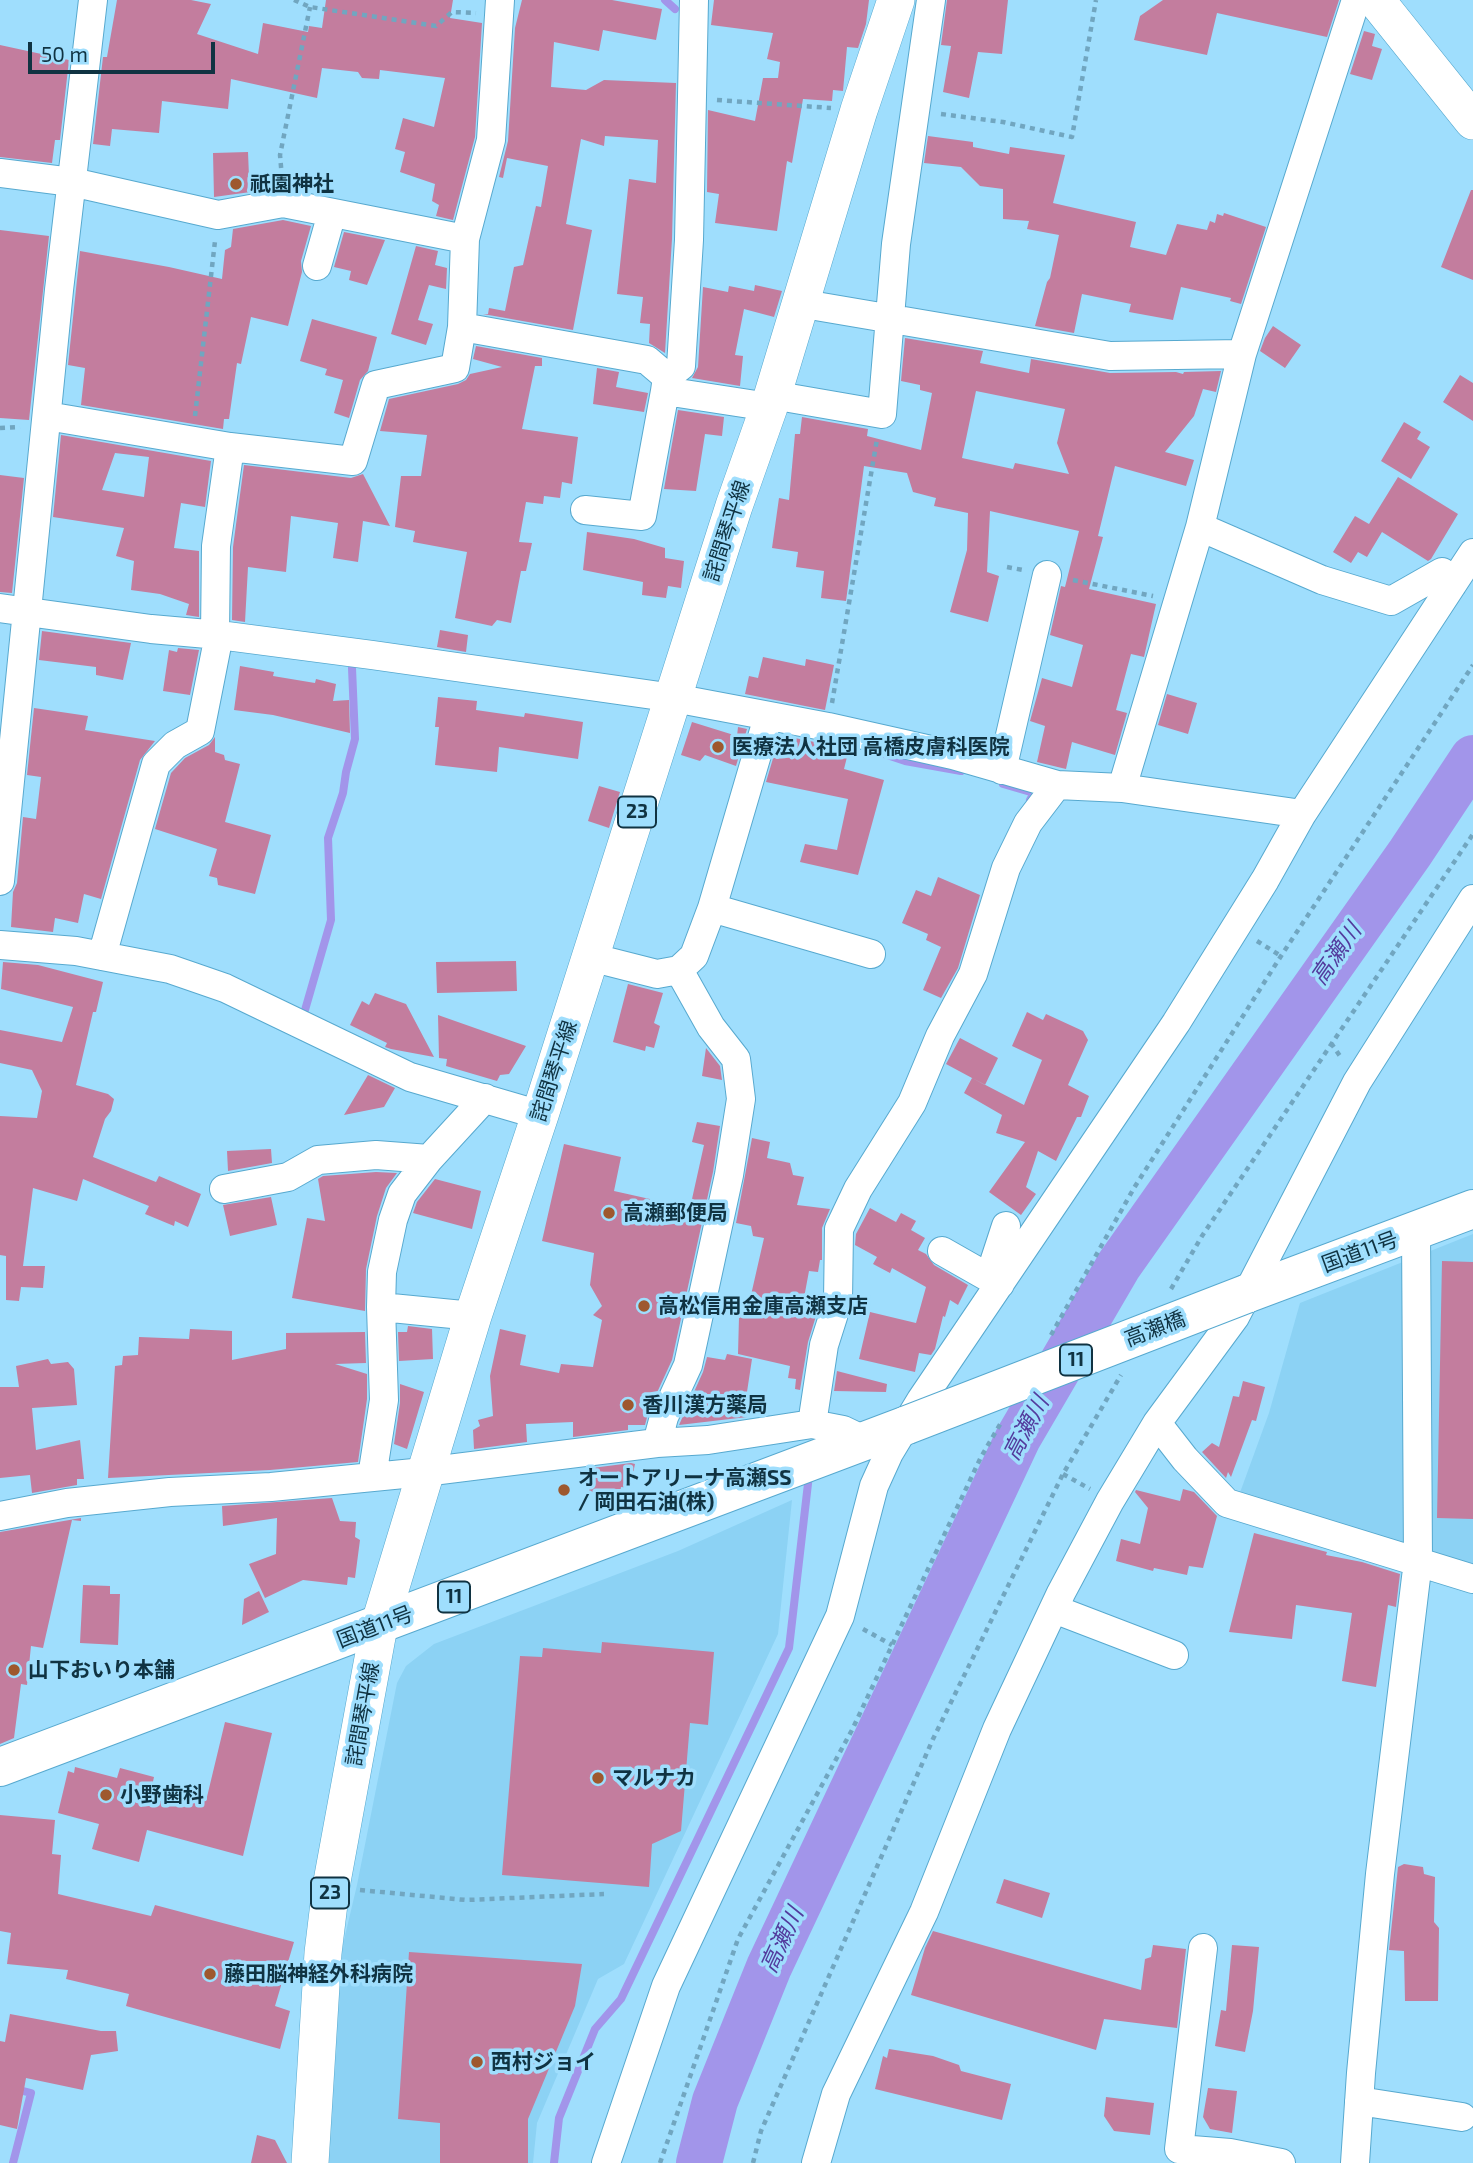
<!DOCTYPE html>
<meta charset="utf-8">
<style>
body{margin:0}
#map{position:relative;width:1473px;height:2163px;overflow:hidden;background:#9fdefd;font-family:"Exo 2",sans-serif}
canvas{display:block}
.scale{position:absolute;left:28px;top:42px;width:187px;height:32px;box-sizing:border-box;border:4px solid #103342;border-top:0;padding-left:9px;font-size:21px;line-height:24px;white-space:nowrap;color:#103342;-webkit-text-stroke:5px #9fdefd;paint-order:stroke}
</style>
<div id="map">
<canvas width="1473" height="2163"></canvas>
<div class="scale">50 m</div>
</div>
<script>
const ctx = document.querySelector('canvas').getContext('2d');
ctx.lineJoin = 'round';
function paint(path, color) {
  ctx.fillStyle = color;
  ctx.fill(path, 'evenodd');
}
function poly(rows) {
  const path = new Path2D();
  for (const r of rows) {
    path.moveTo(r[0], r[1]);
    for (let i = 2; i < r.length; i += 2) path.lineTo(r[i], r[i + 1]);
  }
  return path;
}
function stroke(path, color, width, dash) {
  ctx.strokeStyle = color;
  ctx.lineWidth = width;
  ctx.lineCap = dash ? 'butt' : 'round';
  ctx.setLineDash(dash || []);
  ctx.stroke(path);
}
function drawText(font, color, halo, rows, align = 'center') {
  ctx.font = font + ' "Exo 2","Noto Sans JP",sans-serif';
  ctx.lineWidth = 7;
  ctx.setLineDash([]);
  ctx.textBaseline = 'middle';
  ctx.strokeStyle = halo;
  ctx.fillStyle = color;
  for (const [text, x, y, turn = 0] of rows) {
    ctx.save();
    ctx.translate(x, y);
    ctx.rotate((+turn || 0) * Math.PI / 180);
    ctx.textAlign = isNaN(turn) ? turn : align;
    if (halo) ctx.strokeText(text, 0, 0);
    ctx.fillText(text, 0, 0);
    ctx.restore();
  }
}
paint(poly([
 [1473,1234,1473,1563,1404,1551,1238,1498,1269,1413,1300,1303],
 [792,1500,778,1634,624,1964,598,1979,537,2123,533,2163,324,2163,340,1957,357,1885,397,1683,406,1666,434,1644,678,1551]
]), '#8cd2f4');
stroke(poly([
 [665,0,675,9],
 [878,752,905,761,961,771],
 [1003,784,1034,793,1030,800],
 [305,1010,331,920,328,838,343,793,346,772,355,739,352,668],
 [0,2085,31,2093,13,2163],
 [554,2163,559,2118,595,2029,621,1999,789,1648,809,1475]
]), '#a295ea', 8);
stroke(poly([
 [699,2163,715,2101,769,1967,1018,1438,1119,1265,1410,853,1473,758]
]), '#a295ea', 46);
paint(poly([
 [117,0,191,0,211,4,197,34,258,54,263,23,308,32,309,26,322,28,326,0,453,0,450,18,482,23,475,137,453,220,436,216,439,205,432,201,435,184,400,172,405,152,395,149,403,118,434,127,445,78,380,70,379,79,362,78,358,72,322,68,317,98,231,79,228,109,162,101,159,133,112,129,110,146,93,144,103,57,107,57],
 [522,0,612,0,662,9,656,40,603,30,599,51,554,42,551,87,586,90,604,80,676,83,672,239,665,353,649,343,650,324,640,323,643,297,617,294,629,179,656,183,658,140,605,136,604,146,581,139,566,224,592,230,573,330,483,314,488,314,489,308,505,311,514,267,523,265,536,206,541,207,548,166,507,158,503,178,499,177,508,141,515,28],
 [714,0,869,0,866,24,858,48,847,47,843,91,833,90,832,101,803,99,792,163,787,161,777,231,715,223,719,194,707,192,708,110,755,121,763,78,778,78,780,62,767,59,773,33,711,25],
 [947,0,1008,0,1002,54,978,52,969,98,943,92,951,46,941,45],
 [1163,0,1339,0,1327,37,1217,13,1207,55,1134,40,1140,16],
 [1364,31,1375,34,1372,46,1382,49,1372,80,1350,74],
 [0,45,69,60,60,140,55,140,52,163,0,157],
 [928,136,973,142,973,147,1009,154,1010,147,1065,155,1053,203,1136,222,1130,247,1166,255,1177,224,1207,230,1210,221,1215,223,1217,214,1223,216,1224,213,1266,227,1241,304,1230,301,1231,298,1181,287,1173,320,1129,312,1131,304,1082,294,1074,333,1035,326,1047,282,1050,278,1059,235,1027,229,1029,221,1003,219,1003,189,980,186,961,167,924,163],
 [248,152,249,177,258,177,258,191,214,197,213,153],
 [1471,190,1473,190,1473,280,1441,267],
 [283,220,311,226,301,261,302,272,288,326,251,317,241,364,237,363,229,419,224,419,223,429,81,405,85,368,68,365,80,251,169,267,222,279,225,250,231,247,233,229],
 [0,230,49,236,29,420,0,418],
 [344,232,385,240,367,285,349,280,351,271,334,267],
 [416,246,438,251,435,265,447,268,446,289,429,285,418,320,433,324,426,345,391,334],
 [755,285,782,291,774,317,744,309,735,355,743,356,740,386,692,378,698,367,703,287,728,292,729,286,754,291],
 [312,319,377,337,368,371,360,380,349,418,334,413,343,380,325,375,327,369,300,361],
 [1273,326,1301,345,1285,368,1260,351,1265,338],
 [905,338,983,351,980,363,1029,373,1031,359,1110,373,1176,372,1183,374,1184,372,1221,371,1216,392,1203,389,1194,416,1165,452,1194,460,1186,486,1115,466,1098,536,1103,537,1089,589,1156,604,1144,657,1131,654,1116,710,1127,713,1115,755,1072,742,1066,769,1037,762,1045,726,1030,721,1042,678,1072,687,1083,645,1050,635,1061,586,1065,587,1079,531,990,511,987,572,999,576,988,622,950,612,967,550,968,513,934,506,936,498,913,492,907,473,864,466,846,601,821,598,824,571,796,567,798,552,772,548,779,498,789,500,795,434,800,434,802,417,868,429,867,436,921,450,932,393,920,390,920,385,901,381],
 [976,391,1065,409,1057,443,1069,474,1015,463,1013,469,962,458],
 [476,346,542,358,542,366,535,366,522,429,578,437,572,484,562,482,560,498,544,496,543,504,526,502,519,542,532,543,526,571,521,571,511,623,497,620,492,626,455,618,467,552,413,542,415,531,395,527,401,476,421,476,427,435,380,431,389,399,458,384,466,380,470,374,502,367,473,359],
 [597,368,619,372,616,387,648,393,644,412,593,404],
 [1460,375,1473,383,1473,421,1443,402],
 [678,410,724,417,722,436,705,434,696,491,664,489],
 [1404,422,1421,432,1417,439,1430,447,1411,479,1381,461],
 [61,435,211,461,205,507,181,503,174,548,199,551,199,617,186,615,189,604,160,594,131,590,134,561,116,556,124,528,53,517],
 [115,453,149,457,144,497,102,490],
 [244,465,351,478,363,474,390,526,363,521,358,562,333,558,338,523,291,516,286,572,248,567,245,622,232,620,233,547],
 [0,475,24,478,12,593,0,592],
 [1398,477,1458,514,1431,559,1428,561,1382,532,1367,557,1358,552,1351,563,1333,552,1355,516,1369,524],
 [587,532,634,539,665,548,665,558,684,561,681,588,668,586,666,598,642,595,643,582,583,570],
 [440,630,468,635,466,652,437,647],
 [42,631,131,643,123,680,96,675,96,667,39,660],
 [178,648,199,650,190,695,163,691,169,650,177,652],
 [763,657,805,666,806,659,834,665,825,710,745,694,749,676,758,678],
 [240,666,274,672,273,676,315,683,316,679,336,684,333,701,349,700,350,733,273,715,234,710],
 [1167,694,1197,703,1188,734,1158,725],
 [438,697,477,701,476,710,524,717,525,713,583,722,578,759,499,747,497,772,435,765,439,727,435,727],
 [34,708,88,716,85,730,155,741,140,760,101,899,84,894,78,923,55,918,53,932,11,927,13,892,17,883,23,817,36,819,41,777,27,775],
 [692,722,737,736,738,727,747,729,736,766,705,755,700,761,681,755],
 [780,735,849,749,844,769,884,780,858,875,800,862,805,844,837,850,848,799,766,782],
 [215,737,215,752,224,755,225,760,240,764,225,822,271,835,255,894,218,885,217,878,209,876,217,849,155,829,171,773,185,758,209,745],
 [599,786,620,792,609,828,588,821],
 [938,877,980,895,958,968,941,998,923,990,941,947,926,940,928,934,902,923,916,890,931,896],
 [516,961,517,991,437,993,436,962],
 [3,962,38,965,103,982,96,1012,93,1012,76,1085,108,1094,114,1099,111,1111,105,1119,93,1157,156,1182,159,1176,201,1194,188,1227,175,1221,174,1226,145,1214,149,1206,83,1179,77,1201,33,1188,23,1266,45,1266,43,1288,21,1287,19,1301,6,1300,6,1256,0,1255,0,1116,37,1118,42,1091,32,1070,0,1063,0,1030,62,1042,73,1007,1,989],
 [628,984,663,993,654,1023,660,1026,654,1048,646,1046,645,1051,613,1042],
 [375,993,406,1004,434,1057,391,1049,385,1047,387,1043,350,1025,362,1001,369,1005],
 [1027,1012,1043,1020,1046,1014,1083,1031,1088,1040,1068,1085,1089,1096,1081,1117,1077,1117,1056,1161,1038,1151,1026,1187,1036,1194,1021,1215,989,1192,1025,1142,996,1133,1002,1115,964,1093,972,1078,1024,1105,1042,1060,1012,1046],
 [438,1015,526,1046,509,1074,500,1075,497,1081,446,1066,447,1059,439,1058],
 [960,1038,998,1058,985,1085,946,1064],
 [706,1048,720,1066,722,1080,702,1076],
 [368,1075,395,1088,384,1107,344,1115],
 [697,1122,720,1126,713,1172,672,1360,649,1410,645,1425,628,1425,628,1430,573,1437,573,1422,526,1424,527,1442,474,1449,473,1430,480,1426,478,1420,493,1416,490,1376,500,1329,526,1335,520,1365,559,1373,561,1364,593,1367,602,1320,593,1315,602,1306,590,1285,594,1253,542,1241,564,1144,621,1157,614,1191,690,1208,704,1145,692,1142],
 [752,1138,770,1142,767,1158,790,1163,793,1175,804,1177,797,1205,830,1209,822,1228,822,1260,820,1260,818,1272,809,1271,801,1314,816,1316,808,1342,800,1390,795,1389,796,1379,788,1378,790,1366,738,1354,739,1317,746,1317,764,1238,753,1236,751,1226,736,1223],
 [271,1149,272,1163,228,1171,227,1151],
 [376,1172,397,1173,386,1188,377,1216,366,1269,365,1311,292,1298,307,1218,325,1221,318,1179,323,1176],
 [435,1179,481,1191,472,1229,413,1213,417,1202],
 [271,1197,277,1225,230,1236,223,1205],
 [870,1208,896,1222,901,1213,916,1221,911,1230,925,1238,918,1250,926,1254,934,1265,968,1285,958,1305,950,1300,945,1317,943,1316,935,1349,931,1355,919,1353,915,1372,859,1359,870,1312,916,1323,926,1287,892,1268,890,1273,873,1264,877,1257,855,1245,856,1234],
 [1442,1261,1473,1262,1473,1519,1437,1518],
 [408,1326,432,1329,433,1359,399,1361,398,1332,407,1332],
 [190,1329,232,1331,232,1360,286,1349,286,1333,365,1332,366,1363,335,1364,367,1374,367,1399,358,1462,270,1470,108,1478,115,1366,122,1365,123,1356,138,1355,139,1337,189,1339],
 [727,1354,752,1359,745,1405,747,1417,679,1425,703,1372,707,1357,725,1360],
 [48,1359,51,1364,68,1362,74,1369,77,1405,32,1408,36,1450,80,1440,84,1479,77,1479,77,1485,32,1493,30,1475,0,1478,0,1387,19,1387,16,1366],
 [837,1371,887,1384,886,1392,834,1391],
 [1243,1381,1265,1387,1256,1421,1252,1420,1231,1477,1228,1472,1226,1478,1202,1452,1212,1443,1219,1447,1233,1396,1239,1397],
 [400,1384,424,1392,407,1449,394,1444,400,1403],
 [631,1463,635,1464,630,1488,621,1487,620,1493,589,1492,592,1468],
 [1183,1489,1194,1492,1217,1516,1203,1568,1189,1566,1187,1575,1154,1568,1153,1571,1116,1561,1121,1539,1140,1544,1148,1508,1135,1492,1136,1490,1180,1501],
 [332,1498,340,1521,356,1522,355,1537,360,1540,355,1578,348,1577,347,1585,303,1580,265,1598,249,1564,276,1554,277,1518,223,1526,222,1506],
 [81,1518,81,1521,72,1520,43,1648,31,1646,27,1685,21,1684,14,1738,0,1744,0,1532],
 [1254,1533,1327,1552,1326,1555,1362,1562,1400,1574,1396,1607,1388,1605,1376,1687,1342,1681,1352,1613,1296,1605,1292,1639,1229,1632],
 [83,1585,110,1586,110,1594,120,1594,118,1645,80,1643],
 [259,1591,269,1612,242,1625,244,1599],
 [602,1642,714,1652,708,1725,690,1723,681,1831,652,1844,649,1887,502,1875,520,1656,542,1657,543,1648,601,1653],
 [225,1722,272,1733,243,1856,147,1830,139,1862,92,1849,99,1824,58,1813,68,1771,74,1773,75,1767,117,1778,120,1768,154,1777,152,1786,206,1801],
 [0,1815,55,1820,52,1854,61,1855,58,1894,151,1916,155,1905,294,1942,275,2006,290,2011,280,2049,126,2006,129,1994,66,1979,68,1970,7,1964,11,1933,0,1931],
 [1404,1864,1423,1867,1424,1874,1435,1877,1434,1922,1439,1928,1438,2001,1405,2001,1404,1951,1389,1950,1398,1867],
 [1004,1879,1050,1893,1042,1918,996,1903],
 [933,1931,1141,1990,1145,1959,1151,1957,1153,1945,1186,1949,1177,2028,1104,2019,1096,2050,911,1995,925,1948],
 [1232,1945,1259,1947,1253,2011,1245,2052,1215,2046,1221,2010,1226,2011],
 [409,1952,582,1964,575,2006,528,2119,528,2163,440,2163,440,2123,398,2119],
 [10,2014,101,2031,116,2031,118,2051,91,2055,83,2090,26,2078,17,2129,0,2125,0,2041,5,2042],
 [889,2049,933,2056,959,2065,961,2071,1011,2084,1002,2120,875,2089,883,2056,887,2058],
 [1208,2088,1237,2091,1232,2133,1210,2129,1203,2117],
 [1106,2097,1154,2103,1150,2135,1114,2131,1104,2116],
 [257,2135,275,2140,287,2163,251,2163]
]), '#c37d9e');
const minor = poly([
 [500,0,491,140,465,239,462,327,647,360,667,377,665,391,769,407],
 [0,173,72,182,218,215,283,203,465,239],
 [317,266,332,213],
 [798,303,1110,356,1242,354],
 [667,377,681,366,689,240,694,0],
 [772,395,882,414,896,244,931,0],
 [47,416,230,447,353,461,376,385,455,368,462,327],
 [585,510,642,516,665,391],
 [1200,527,1322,580,1391,601,1442,572,1452,585],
 [0,608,151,629,219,635,372,655,674,698,828,727,953,755,1057,785,1122,788,1302,814],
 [215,635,216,546,230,447],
 [1002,770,1047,575],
 [1122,788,1200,527,1242,354,1356,0],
 [0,881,59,290,93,0],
 [712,908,768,717],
 [0,945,76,951,170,969,225,988,410,1077,540,1115],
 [102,956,156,764,175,745,200,731,219,635],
 [590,957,657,974,679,970,694,956,712,908,871,954],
 [224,1189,288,1177,318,1160,376,1155,429,1159],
 [942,1251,1000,1284],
 [989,1278,1006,1226],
 [381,1307,382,1272,393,1220,402,1194,429,1159,485,1098],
 [1157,1423,1185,1459,1227,1503,1473,1579],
 [812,1424,824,1345,838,1301,839,1229,858,1189,912,1103,940,1036,973,974,1006,868,1028,823,1057,785],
 [657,1443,664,1417,688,1365,729,1175,741,1099,736,1059,711,1027,679,970],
 [372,1477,384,1400,381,1307,473,1316],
 [0,1516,67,1503,170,1492,271,1487,424,1472,657,1443,708,1440,812,1424,843,1430,866,1441],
 [1054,1609,1174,1655],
 [1203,1948,1179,2149,1230,2153,1281,2163],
 [1359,2101,1462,2117],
 [606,2163,666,1986,840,1616,874,1486,889,1453,921,1400,1176,1023,1265,880,1302,814,1473,553],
 [816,2163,836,2094,924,1912,997,1729,1061,1593,1110,1501,1157,1423,1235,1317,1357,1082,1473,899],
 [1355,2163,1361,2073,1380,1874,1418,1561,1416,1231]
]);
const major = poly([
 [1376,0,1473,121],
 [310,2163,323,1953,331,1887,379,1626,473,1316,540,1115,734,506,769,407,859,110,896,0]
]);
const highway = poly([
 [1246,1294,1473,1209],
 [0,1767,907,1425]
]);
stroke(minor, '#57a9cf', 30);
stroke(major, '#57a9cf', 38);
stroke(highway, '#57a9cf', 40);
stroke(poly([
 [294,0,310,7,436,26,452,12,476,13],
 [717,100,831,108],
 [941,114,1003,122,1072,137,1096,0],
 [282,178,280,155,310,7],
 [195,416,215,241],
 [0,428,20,427],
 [1007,567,1023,570],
 [1073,580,1153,596],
 [832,703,877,439],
 [1257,941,1281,956],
 [1331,1043,1342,1059],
 [1171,1289,1202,1236,1473,834],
 [1051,1335,1134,1188,1281,956,1473,665],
 [1063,1474,1090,1489],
 [863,1629,892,1645],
 [360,1890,466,1900,604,1894],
 [660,2163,738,1939,852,1730,981,1457,1002,1421],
 [753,2163,761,2131,933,1739,1063,1474,1121,1375]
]), '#71a6c0', 4.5, [5, 5]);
stroke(minor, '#fff', 28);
stroke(major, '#fff', 37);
stroke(highway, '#fff', 38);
const highwayBridge = poly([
 [907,1425,1246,1294]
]);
stroke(highwayBridge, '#57a9cf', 40, []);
stroke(highwayBridge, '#fff', 38);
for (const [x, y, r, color] of [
 [236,184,7,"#9e582e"],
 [718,747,7,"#9e582e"],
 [609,1213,7,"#9e582e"],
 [644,1306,7,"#9e582e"],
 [628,1405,7,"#9e582e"],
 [564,1490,7,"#9e582e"],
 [14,1670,7,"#9e582e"],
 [598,1778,7,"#9e582e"],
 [106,1795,7,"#9e582e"],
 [210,1974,7,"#9e582e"],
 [477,2062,7,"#9e582e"]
]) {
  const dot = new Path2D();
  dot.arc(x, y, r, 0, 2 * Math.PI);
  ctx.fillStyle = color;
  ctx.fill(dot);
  stroke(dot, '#9fdefd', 2.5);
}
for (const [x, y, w] of [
 [637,812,38],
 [1076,1360,32],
 [454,1597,32],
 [330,1893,38]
]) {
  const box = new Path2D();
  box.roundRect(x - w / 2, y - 15.5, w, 31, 5);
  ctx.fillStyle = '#9fdefd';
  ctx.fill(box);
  stroke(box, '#103342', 2);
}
drawText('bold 19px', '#103342', null, [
 ["23",637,812],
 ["11",1076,1360],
 ["11",454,1597],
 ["23",330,1893]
]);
drawText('bold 21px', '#103342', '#9fdefd', [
 ["祇園神社",250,184],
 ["医療法人社団 高橋皮膚科医院",732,747],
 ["高瀬郵便局",623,1213],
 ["高松信用金庫高瀬支店",658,1306],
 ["香川漢方薬局",642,1405],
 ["オートアリーナ高瀬SS",578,1478],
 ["/ 岡田石油(株)",578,1502],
 ["山下おいり本舗",28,1670],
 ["マルナカ",612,1778],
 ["小野歯科",120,1795],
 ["藤田脳神経外科病院",224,1974],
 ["西村ジョイ",491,2062]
], 'left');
drawText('21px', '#103342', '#9fdefd', [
 ["詫間琴平線",727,531,-72],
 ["詫間琴平線",554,1071,-72],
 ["国道11号",1360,1252,-20],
 ["高瀬橋",1155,1329,-21],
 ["国道11号",375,1627,-21],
 ["詫間琴平線",363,1714,-80]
]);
drawText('italic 23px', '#533b9d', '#9fdefd', [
 ["高瀬川",1336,954,-55],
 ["高瀬川",1026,1428,-62],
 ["高瀬川",782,1940,-65]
]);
</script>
